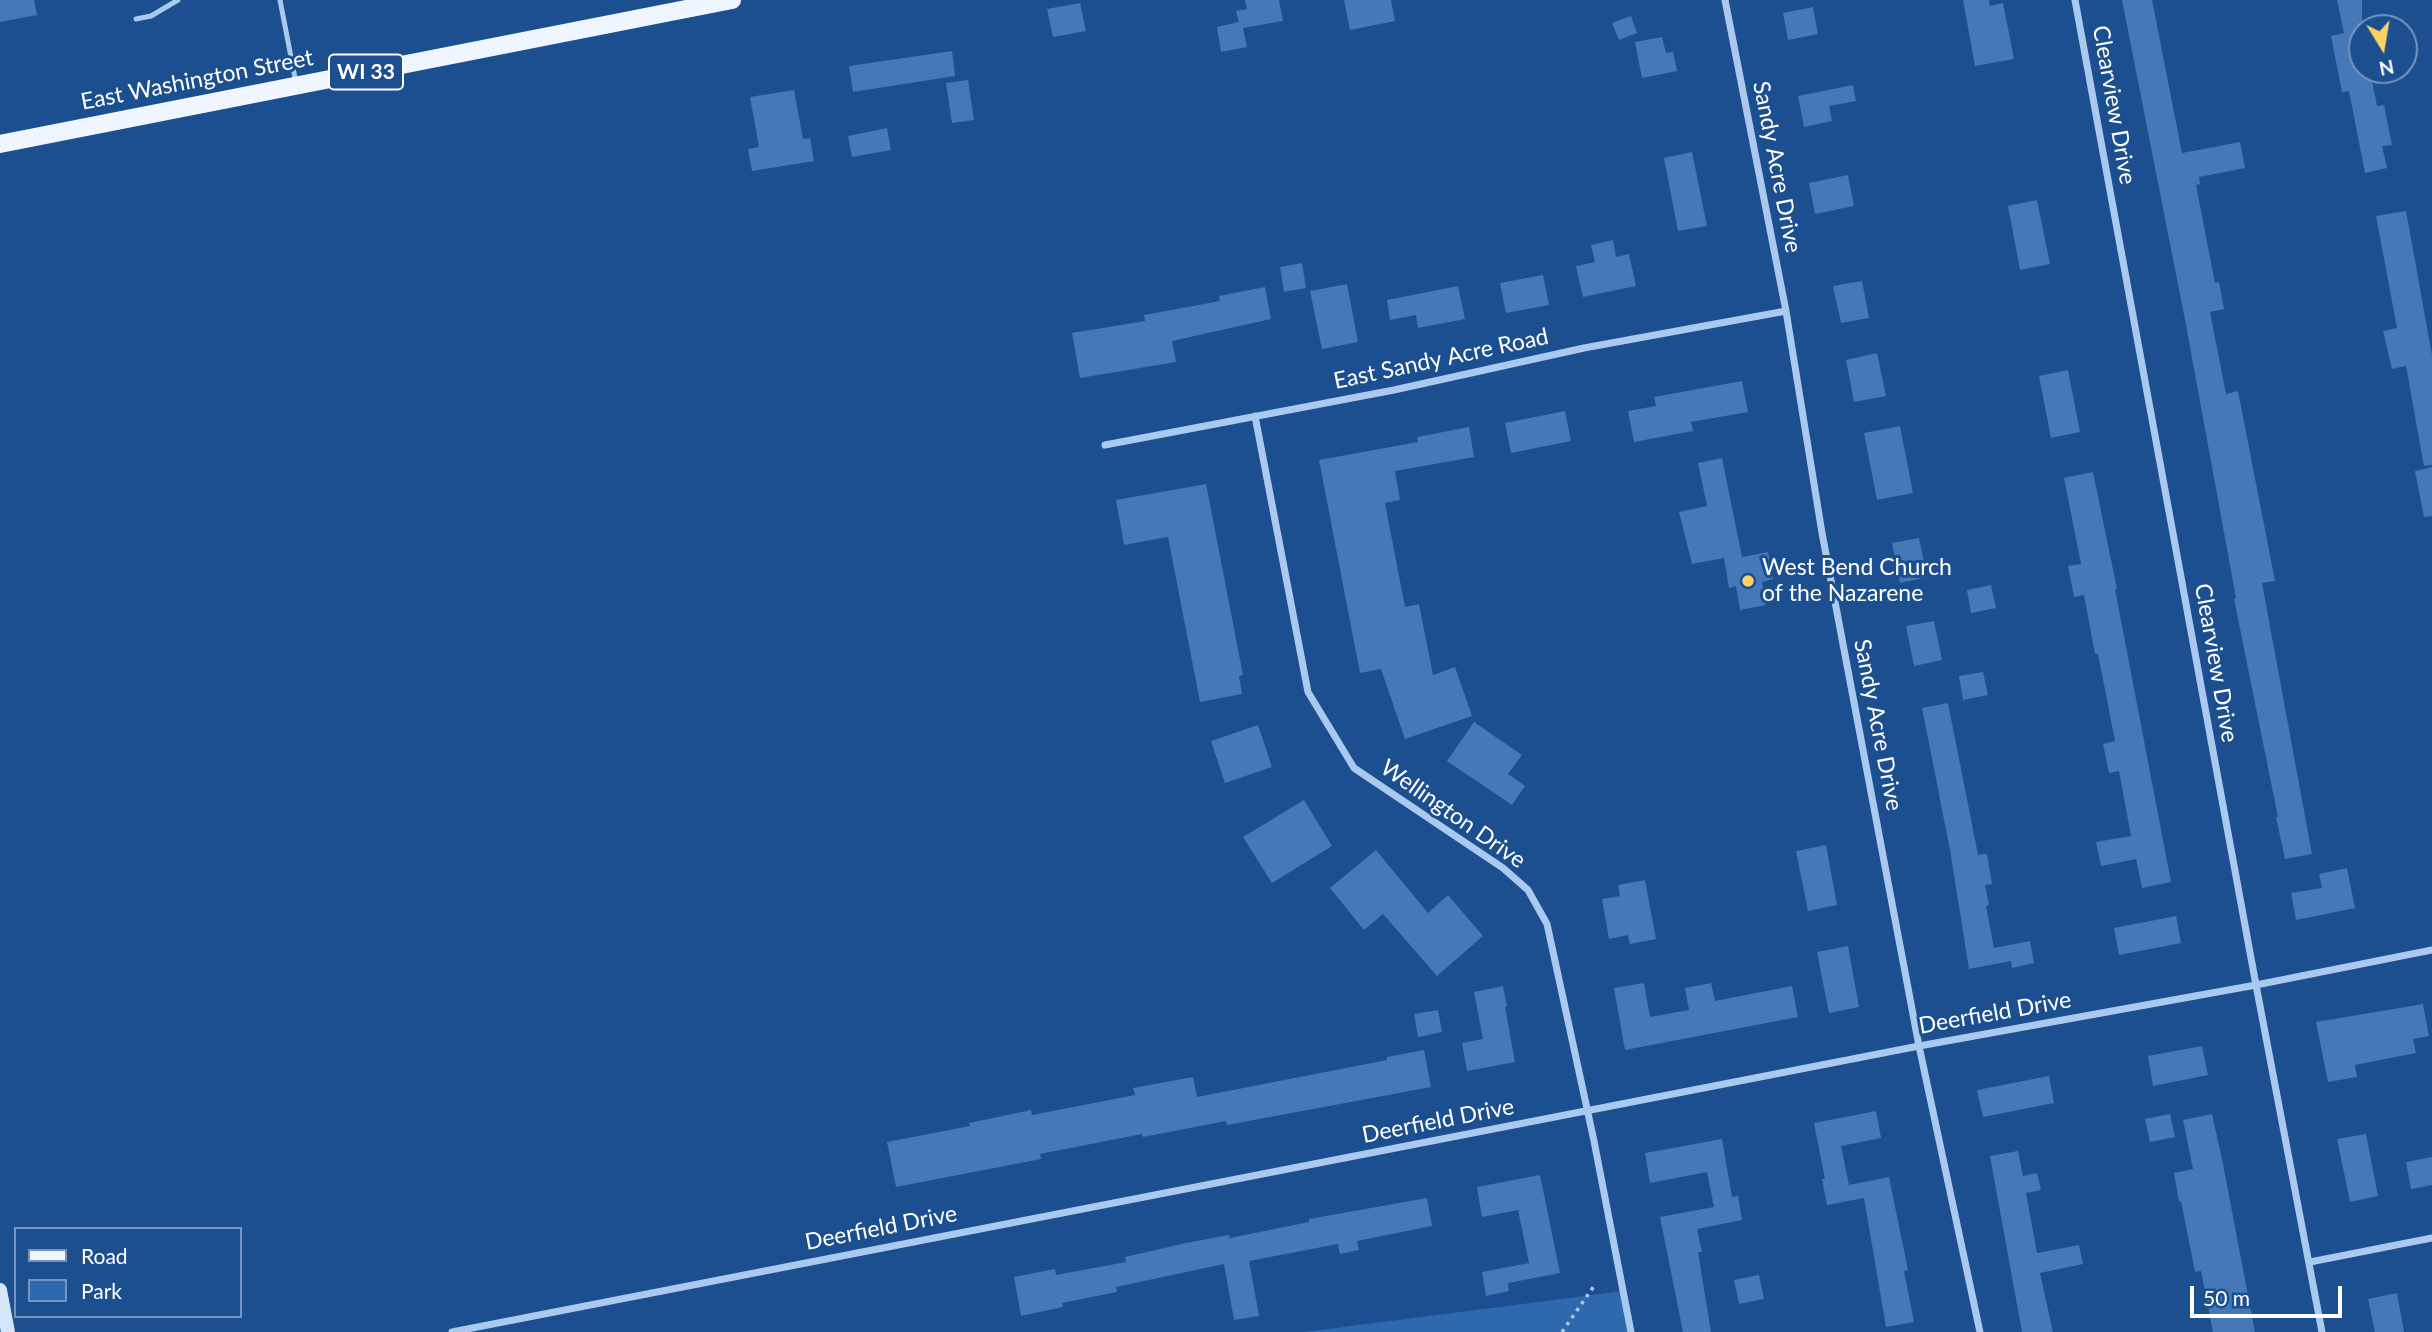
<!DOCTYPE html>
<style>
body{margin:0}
#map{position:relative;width:2432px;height:1332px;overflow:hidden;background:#1b4f8f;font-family:Lato,sans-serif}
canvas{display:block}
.legend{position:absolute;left:14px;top:1227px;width:228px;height:91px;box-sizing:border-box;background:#1b4f8f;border:2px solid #7695bc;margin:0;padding:9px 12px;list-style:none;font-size:21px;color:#fff}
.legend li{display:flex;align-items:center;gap:14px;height:35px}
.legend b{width:35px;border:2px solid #7695bc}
.north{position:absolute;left:2348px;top:14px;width:70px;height:70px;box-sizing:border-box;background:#1b4f8f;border:2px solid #7695bc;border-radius:50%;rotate:169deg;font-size:19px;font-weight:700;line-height:28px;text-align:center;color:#fff}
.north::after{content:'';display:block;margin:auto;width:24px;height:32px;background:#ffd166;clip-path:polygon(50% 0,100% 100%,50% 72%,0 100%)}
.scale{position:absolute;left:2190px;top:1286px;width:152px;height:32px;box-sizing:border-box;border:4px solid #fff;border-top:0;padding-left:9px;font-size:21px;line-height:24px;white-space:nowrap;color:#fff;-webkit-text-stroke:5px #1b4f8f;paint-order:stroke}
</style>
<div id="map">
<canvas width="2432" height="1332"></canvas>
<ul class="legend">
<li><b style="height:9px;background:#f0f6ff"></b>Road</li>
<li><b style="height:19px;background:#2e69ad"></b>Park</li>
</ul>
<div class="north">N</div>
<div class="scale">50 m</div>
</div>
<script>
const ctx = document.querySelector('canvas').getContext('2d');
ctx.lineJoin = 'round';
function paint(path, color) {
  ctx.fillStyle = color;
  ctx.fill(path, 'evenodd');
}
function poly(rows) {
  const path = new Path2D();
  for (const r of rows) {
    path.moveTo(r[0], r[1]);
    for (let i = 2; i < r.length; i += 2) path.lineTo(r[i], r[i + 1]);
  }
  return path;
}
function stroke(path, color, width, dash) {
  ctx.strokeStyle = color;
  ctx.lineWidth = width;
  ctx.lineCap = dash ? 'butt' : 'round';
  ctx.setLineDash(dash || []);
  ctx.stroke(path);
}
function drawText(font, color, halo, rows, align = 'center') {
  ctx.font = font + ' Lato,sans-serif';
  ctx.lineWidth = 6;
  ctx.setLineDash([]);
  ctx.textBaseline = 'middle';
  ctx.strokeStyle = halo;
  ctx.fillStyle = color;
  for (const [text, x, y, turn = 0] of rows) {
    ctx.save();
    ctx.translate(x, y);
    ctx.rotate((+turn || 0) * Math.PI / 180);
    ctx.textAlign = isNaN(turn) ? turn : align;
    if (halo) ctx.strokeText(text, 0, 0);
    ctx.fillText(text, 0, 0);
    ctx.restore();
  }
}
paint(poly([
 [1624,1291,1633,1332,1304,1332]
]), '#2e69ad');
paint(poly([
 [0,0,34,0,37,15,0,22],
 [1245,0,1279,0,1283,21,1243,28,1247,47,1221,52,1217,27,1239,22,1236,11,1247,9],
 [1344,0,1391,0,1395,21,1350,30],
 [1963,0,1989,0,1990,6,2003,3,2014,59,1975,66],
 [2122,0,2152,0,2182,153,2240,142,2245,168,2199,177,2200,184,2196,185,2215,283,2219,282,2224,309,2210,312,2226,394,2238,391,2275,581,2262,583,2312,854,2285,859,2276,817,2278,817,2234,599,2236,598,2186,325],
 [2337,0,2362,0,2362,70,2370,70,2377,106,2384,105,2392,145,2382,146,2387,168,2365,173,2349,91,2342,92,2331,36,2344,33],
 [1080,3,1086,31,1053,37,1047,9],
 [1813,7,1818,34,1788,40,1783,13],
 [1631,16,1637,33,1619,40,1612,23],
 [1662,37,1666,53,1673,52,1677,71,1642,78,1635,42],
 [952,51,955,76,853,92,849,66],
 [968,80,974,120,952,123,946,83],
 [1853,85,1856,101,1829,106,1832,121,1804,127,1798,96],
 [794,90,803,139,810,138,814,161,752,171,748,149,759,147,750,97],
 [887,128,891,150,852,157,848,136],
 [1692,152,1707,226,1678,231,1664,158],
 [1848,175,1854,206,1815,214,1809,183],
 [2037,200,2050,264,2020,270,2008,206],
 [2406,211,2432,355,2432,465,2424,466,2406,366,2392,369,2383,331,2397,328,2376,216],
 [1613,240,1616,257,1629,254,1636,286,1583,297,1576,266,1595,262,1591,245],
 [1302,263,1306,288,1284,292,1280,267],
 [1543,275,1549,305,1506,313,1500,283],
 [1862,281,1869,318,1841,323,1833,286],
 [1347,284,1358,342,1322,349,1310,291],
 [1458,286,1465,319,1418,328,1416,315,1390,320,1387,300],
 [1265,287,1271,319,1172,341,1176,362,1080,378,1072,333,1145,321,1144,315,1220,301,1219,296],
 [1877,353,1886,396,1854,402,1846,360],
 [2068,370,2080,432,2051,438,2039,376],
 [1742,381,1748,412,1691,422,1693,431,1634,442,1628,411,1656,406,1654,397],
 [1565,411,1571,441,1511,453,1505,423],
 [1900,426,1913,493,1877,500,1864,433],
 [1469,427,1474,457,1395,471,1400,500,1385,503,1405,607,1419,604,1433,675,1455,667,1472,716,1405,739,1381,669,1360,673,1319,460,1418,442,1417,437],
 [1722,458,1742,557,1768,552,1773,579,1762,582,1766,605,1740,610,1736,586,1729,588,1724,558,1692,564,1679,512,1707,506,1698,463],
 [2432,467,2432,516,2424,517,2415,471],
 [2093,472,2117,589,2115,589,2171,882,2142,888,2136,859,2101,866,2096,842,2131,836,2119,771,2109,773,2103,744,2115,741,2098,654,2095,654,2084,595,2074,597,2068,566,2081,564,2064,478],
 [1206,484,1243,675,1239,676,1242,694,1200,702,1168,537,1124,545,1116,500],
 [1919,538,1927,577,1900,583,1892,543],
 [1991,585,1996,608,1971,613,1967,590],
 [1934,621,1942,660,1914,666,1906,626],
 [1983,672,1988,695,1963,700,1959,676],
 [1948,703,1978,855,1987,854,1992,884,1985,885,1989,905,1986,906,1994,948,2030,941,2034,963,2012,968,2011,961,1969,969,1950,850,1922,708],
 [1474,722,1522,755,1508,774,1525,786,1512,805,1447,761],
 [1258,725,1272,767,1225,783,1211,741],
 [1304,800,1332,846,1272,883,1243,837],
 [1826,845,1837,905,1808,911,1796,851],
 [1376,850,1428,913,1448,895,1483,936,1437,976,1383,914,1364,930,1330,888],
 [2347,868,2355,908,2296,920,2291,893,2322,888,2319,874],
 [1645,880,1656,939,1630,944,1628,935,1609,939,1602,899,1620,896,1618,885],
 [2176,916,2181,943,2119,955,2114,928],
 [1848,946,1859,1007,1829,1013,1817,952],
 [1644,983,1650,1017,1689,1010,1685,988,1711,983,1715,1001,1792,986,1798,1017,1625,1050,1614,988],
 [1503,986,1507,1006,1505,1007,1515,1062,1467,1071,1462,1043,1483,1039,1474,992],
 [2423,1004,2429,1036,2413,1039,2416,1053,2355,1065,2357,1077,2328,1082,2316,1022],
 [1438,1010,1442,1032,1418,1037,1414,1014],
 [2202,1046,2208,1075,2153,1086,2148,1056],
 [1424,1050,1431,1087,1227,1125,1226,1121,1143,1137,1142,1134,1040,1154,1041,1159,896,1187,887,1142,970,1126,969,1123,1031,1110,1032,1115,1135,1095,1133,1088,1193,1077,1197,1097,1387,1060,1387,1057],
 [2049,1076,2054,1103,1983,1117,1977,1090],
 [1876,1111,1881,1138,1841,1146,1849,1185,1889,1177,1908,1270,1904,1271,1914,1322,1886,1327,1864,1198,1827,1205,1822,1179,1825,1179,1814,1123],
 [2170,1114,2175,1137,2150,1142,2145,1119],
 [2212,1114,2223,1164,2255,1332,2213,1332,2201,1271,2195,1272,2181,1201,2179,1202,2174,1173,2193,1169,2183,1120],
 [2366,1134,2378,1196,2350,1202,2337,1139],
 [1722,1139,1732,1197,1738,1196,1742,1220,1697,1229,1702,1252,1698,1252,1711,1332,1683,1332,1660,1217,1714,1207,1707,1172,1650,1183,1645,1153],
 [2018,1151,2023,1176,2037,1173,2041,1190,2026,1193,2037,1253,2079,1245,2083,1264,2040,1273,2053,1332,2022,1332,1990,1156],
 [2432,1157,2432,1185,2411,1189,2406,1162],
 [1540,1175,1560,1273,1508,1283,1509,1291,1486,1296,1482,1272,1529,1263,1518,1210,1482,1217,1477,1187],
 [1427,1198,1432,1226,1357,1241,1359,1250,1340,1254,1338,1244,1249,1261,1259,1316,1234,1320,1224,1264,1116,1287,1117,1292,1062,1303,1063,1307,1021,1316,1014,1277,1055,1269,1056,1275,1126,1262,1125,1257,1186,1243,1229,1235,1230,1238,1309,1222,1309,1219],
 [1759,1275,1764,1299,1739,1304,1734,1280],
 [2397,1293,2404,1332,2375,1332,2368,1299]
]), '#4478b7');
stroke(poly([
 [1562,1332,1594,1286]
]), '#a9c9ee', 3.5, [3.5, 5]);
stroke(poly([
 [280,0,296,83],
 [136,19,151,16,178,0]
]), '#a9c9ee', 5);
stroke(poly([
 [1725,0,1786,311,1822,533,1919,1046,1980,1332],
 [2075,0,2256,985,2322,1332],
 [1255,416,1308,692,1354,768,1503,868,1528,890,1547,924,1594,1141,1631,1332],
 [1105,445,1394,390,1584,348,1786,311],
 [2310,1262,2432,1238],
 [452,1332,1919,1046,2256,985,2432,950]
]), '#a9c9ee', 7);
stroke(poly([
 [0,1290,8,1332]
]), '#d6e6fa', 14);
stroke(poly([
 [0,144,732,0]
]), '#f0f6ff', 18);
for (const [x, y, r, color] of [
 [1748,581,7,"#ffd166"]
]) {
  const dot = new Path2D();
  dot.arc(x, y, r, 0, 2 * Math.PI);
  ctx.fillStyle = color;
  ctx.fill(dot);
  stroke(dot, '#1b4f8f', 2.5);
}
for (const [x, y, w] of [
 [366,72,74]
]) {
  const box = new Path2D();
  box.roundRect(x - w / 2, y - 17.5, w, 35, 5);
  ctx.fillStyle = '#1b4f8f';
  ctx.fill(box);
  stroke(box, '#fff', 2);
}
drawText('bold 21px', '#fff', null, [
 ["WI 33",366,72]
]);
drawText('23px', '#fff', '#1b4f8f', [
 ["East Washington Street",197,80,-11],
 ["Clearview Drive",2114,105,80],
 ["Sandy Acre Drive",1777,167,79],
 ["East Sandy Acre Road",1441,359,-12],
 ["Clearview Drive",2216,663,80],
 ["Sandy Acre Drive",1878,725,79],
 ["Wellington Drive",1453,814,35],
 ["Deerfield Drive",1995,1013,-10],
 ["Deerfield Drive",1438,1121,-11],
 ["Deerfield Drive",881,1228,-11]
]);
drawText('23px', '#fff', '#1b4f8f', [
 ["West Bend Church",1762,568],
 ["of the Nazarene",1762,594]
], 'left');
</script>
